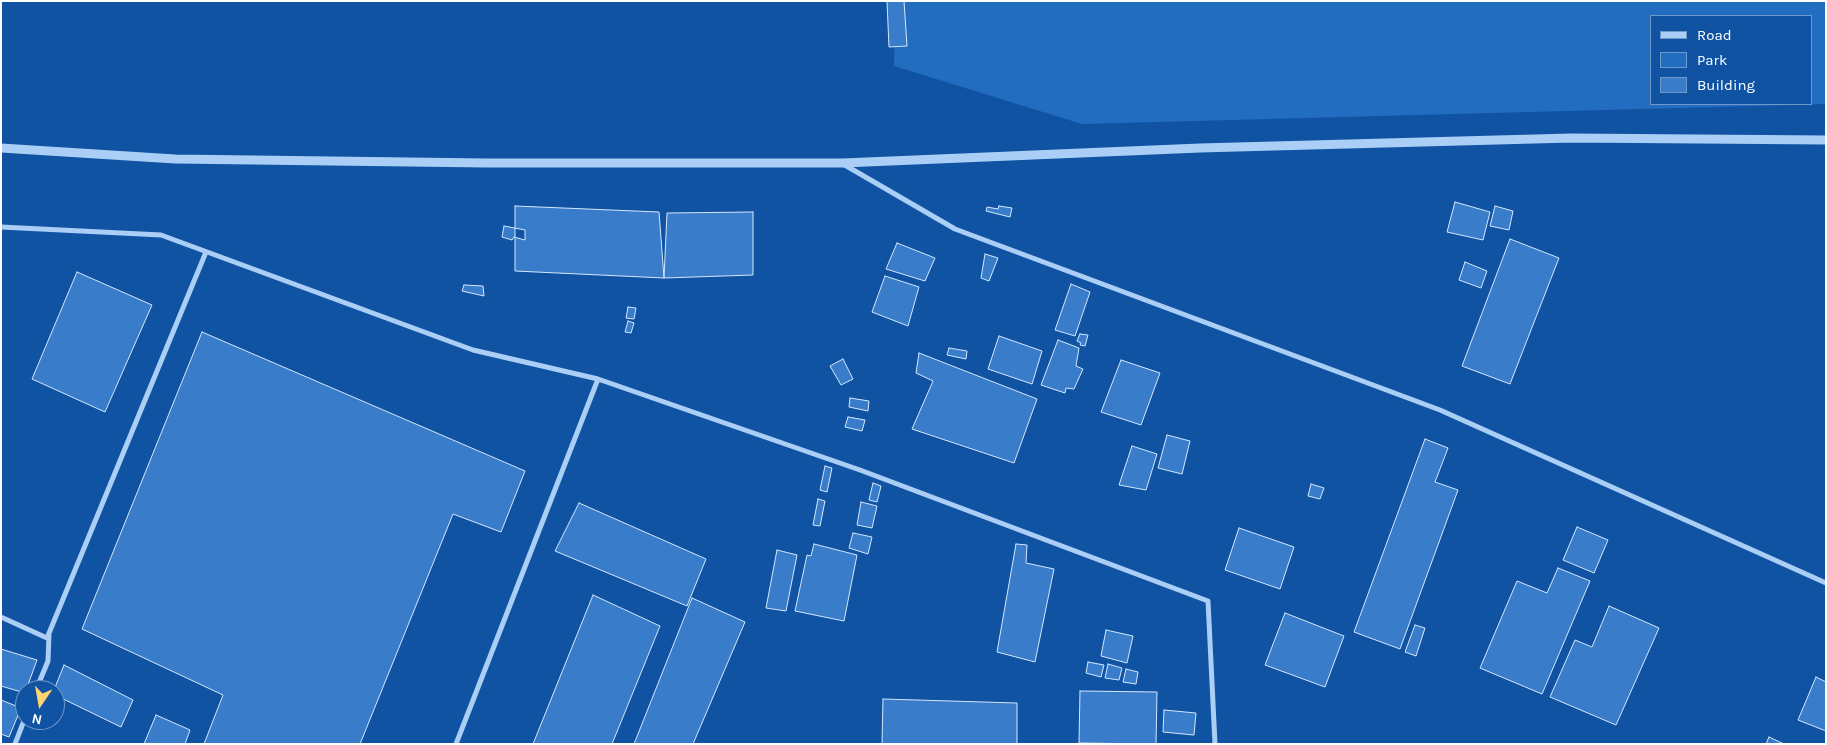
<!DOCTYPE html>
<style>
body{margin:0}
#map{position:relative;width:1827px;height:745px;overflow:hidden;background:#1053a3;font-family:Karla,sans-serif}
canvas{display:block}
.frame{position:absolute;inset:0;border:2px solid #fff;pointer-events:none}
.legend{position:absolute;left:1650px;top:15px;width:162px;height:90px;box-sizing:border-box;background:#1053a3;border:1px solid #7098c8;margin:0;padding:6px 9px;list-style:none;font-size:15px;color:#fff}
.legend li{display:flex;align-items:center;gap:10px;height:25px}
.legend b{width:25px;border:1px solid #7098c8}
.north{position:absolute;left:15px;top:680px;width:50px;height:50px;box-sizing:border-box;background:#1053a3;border:1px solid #7098c8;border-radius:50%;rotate:192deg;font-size:14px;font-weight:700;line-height:20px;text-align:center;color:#fff}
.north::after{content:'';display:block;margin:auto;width:18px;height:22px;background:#ffd36f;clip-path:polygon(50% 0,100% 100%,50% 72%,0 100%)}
</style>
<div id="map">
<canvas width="1827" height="745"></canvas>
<div class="frame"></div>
<ul class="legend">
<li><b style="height:6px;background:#aacef6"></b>Road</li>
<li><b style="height:14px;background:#236dc1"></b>Park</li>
<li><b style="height:14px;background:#397cc9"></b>Building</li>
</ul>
<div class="north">N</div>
</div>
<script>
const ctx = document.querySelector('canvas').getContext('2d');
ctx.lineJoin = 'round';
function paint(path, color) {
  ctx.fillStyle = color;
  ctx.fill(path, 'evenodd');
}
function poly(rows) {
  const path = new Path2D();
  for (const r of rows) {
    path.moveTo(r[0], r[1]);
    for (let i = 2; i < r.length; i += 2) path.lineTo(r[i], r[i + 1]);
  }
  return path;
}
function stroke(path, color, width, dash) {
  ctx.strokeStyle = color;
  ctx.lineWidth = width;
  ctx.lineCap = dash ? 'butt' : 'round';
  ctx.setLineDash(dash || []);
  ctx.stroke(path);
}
paint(poly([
 [896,1,1826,1,1826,104,1082,124,894,66],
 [1651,16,1811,16,1811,104,1651,104]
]), '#236dc1');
const building = poly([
 [887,1,904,1,907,46,889,47,887,1],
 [1455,202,1490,212,1483,240,1447,232,1455,202],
 [515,206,659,212,664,278,515,271,515,206],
 [999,206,1012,208,1010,217,986,211,987,207,998,209,999,206],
 [1495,206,1513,211,1509,230,1490,226,1495,206],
 [753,212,753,275,664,278,667,213,753,212],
 [504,226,525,230,525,240,514,237,512,240,502,237,504,226],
 [1510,239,1559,258,1510,384,1462,366,1510,239],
 [897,243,935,258,925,281,886,269,897,243],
 [985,254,998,258,989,281,981,278,985,254],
 [1465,262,1487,271,1481,288,1459,280,1465,262],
 [77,272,152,305,105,412,32,379,77,272],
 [885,276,919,287,908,326,872,312,885,276],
 [1071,284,1090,292,1075,336,1055,330,1071,284],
 [464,285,483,286,484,296,462,291,464,285],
 [628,307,636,308,634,319,626,318,628,307],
 [628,321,634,323,631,333,625,332,628,321],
 [202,332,525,471,501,532,453,514,360,744,204,744,223,695,82,629,202,332],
 [1080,334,1088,335,1085,346,1080,345,1081,343,1077,341,1080,334],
 [999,336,1042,351,1032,384,988,369,999,336],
 [1058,340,1079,348,1076,366,1083,369,1074,389,1066,388,1065,393,1041,385,1058,340],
 [949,348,967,351,966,359,947,355,949,348],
 [919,353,1037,399,1014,463,912,429,933,381,916,373,919,353],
 [843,359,853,379,841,385,830,366,843,359],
 [1121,360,1160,373,1141,425,1101,412,1121,360],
 [850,398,869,401,868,411,849,407,850,398],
 [848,417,865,420,862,431,845,427,848,417],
 [1167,435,1190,441,1182,474,1158,468,1167,435],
 [1425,439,1448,448,1435,482,1458,490,1400,649,1354,632,1425,439],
 [1132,446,1157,454,1146,490,1119,485,1132,446],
 [825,466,832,468,827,492,820,490,825,466],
 [873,483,881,486,877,502,869,500,873,483],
 [1311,484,1324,488,1320,499,1308,496,1311,484],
 [818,499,825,501,820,526,813,525,818,499],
 [861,502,877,506,872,528,857,525,861,502],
 [579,503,706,559,687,606,555,551,579,503],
 [1577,527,1608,540,1594,573,1563,560,1577,527],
 [1239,528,1294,547,1280,589,1225,570,1239,528],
 [853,533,872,537,868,554,849,548,853,533],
 [814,544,857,555,844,621,795,611,807,555,811,556,814,544],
 [1016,544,1027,545,1026,563,1054,569,1035,662,997,652,1016,544],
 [777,550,797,555,786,611,766,608,777,550],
 [1558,568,1590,581,1542,694,1480,668,1517,581,1547,593,1558,568],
 [593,595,660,626,612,744,533,744,593,595],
 [692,598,745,622,693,744,634,744,692,598],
 [1609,606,1659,628,1616,725,1550,697,1575,640,1592,647,1609,606],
 [1285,613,1344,636,1325,687,1265,665,1285,613],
 [1415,625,1425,628,1416,656,1405,652,1415,625],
 [1106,630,1133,636,1127,663,1101,656,1106,630],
 [1,649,37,660,25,693,1,686,1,649],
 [1088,662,1104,665,1101,677,1086,673,1088,662],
 [1108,664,1122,668,1119,680,1105,678,1108,664],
 [64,665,133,700,121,727,55,695,54,690,64,665],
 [1126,669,1138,672,1136,684,1123,682,1126,669],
 [1816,677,1826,682,1826,731,1798,720,1816,677],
 [1080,691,1157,692,1156,744,1079,743,1080,691],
 [883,699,1017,703,1017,744,882,744,883,699],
 [1,700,21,708,9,737,1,734,1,700],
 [1164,710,1196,713,1194,735,1163,732,1164,710],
 [156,715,190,730,185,744,144,744,156,715],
 [1769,737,1784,744,1766,744,1769,737]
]);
paint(building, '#397cc9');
stroke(building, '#d4e8fe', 1);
stroke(poly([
 [843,164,955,229,1440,410,1826,583],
 [1,227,161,235,473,350,598,379,860,470,1208,601,1215,744],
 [1,617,47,638,206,252],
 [36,690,48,661,49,635],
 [15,744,25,718],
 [456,744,598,379]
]), '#aacef6', 5);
stroke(poly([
 [1,148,175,159,487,163,843,163,1200,148,1571,138,1826,140]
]), '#aacef6', 9);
</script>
